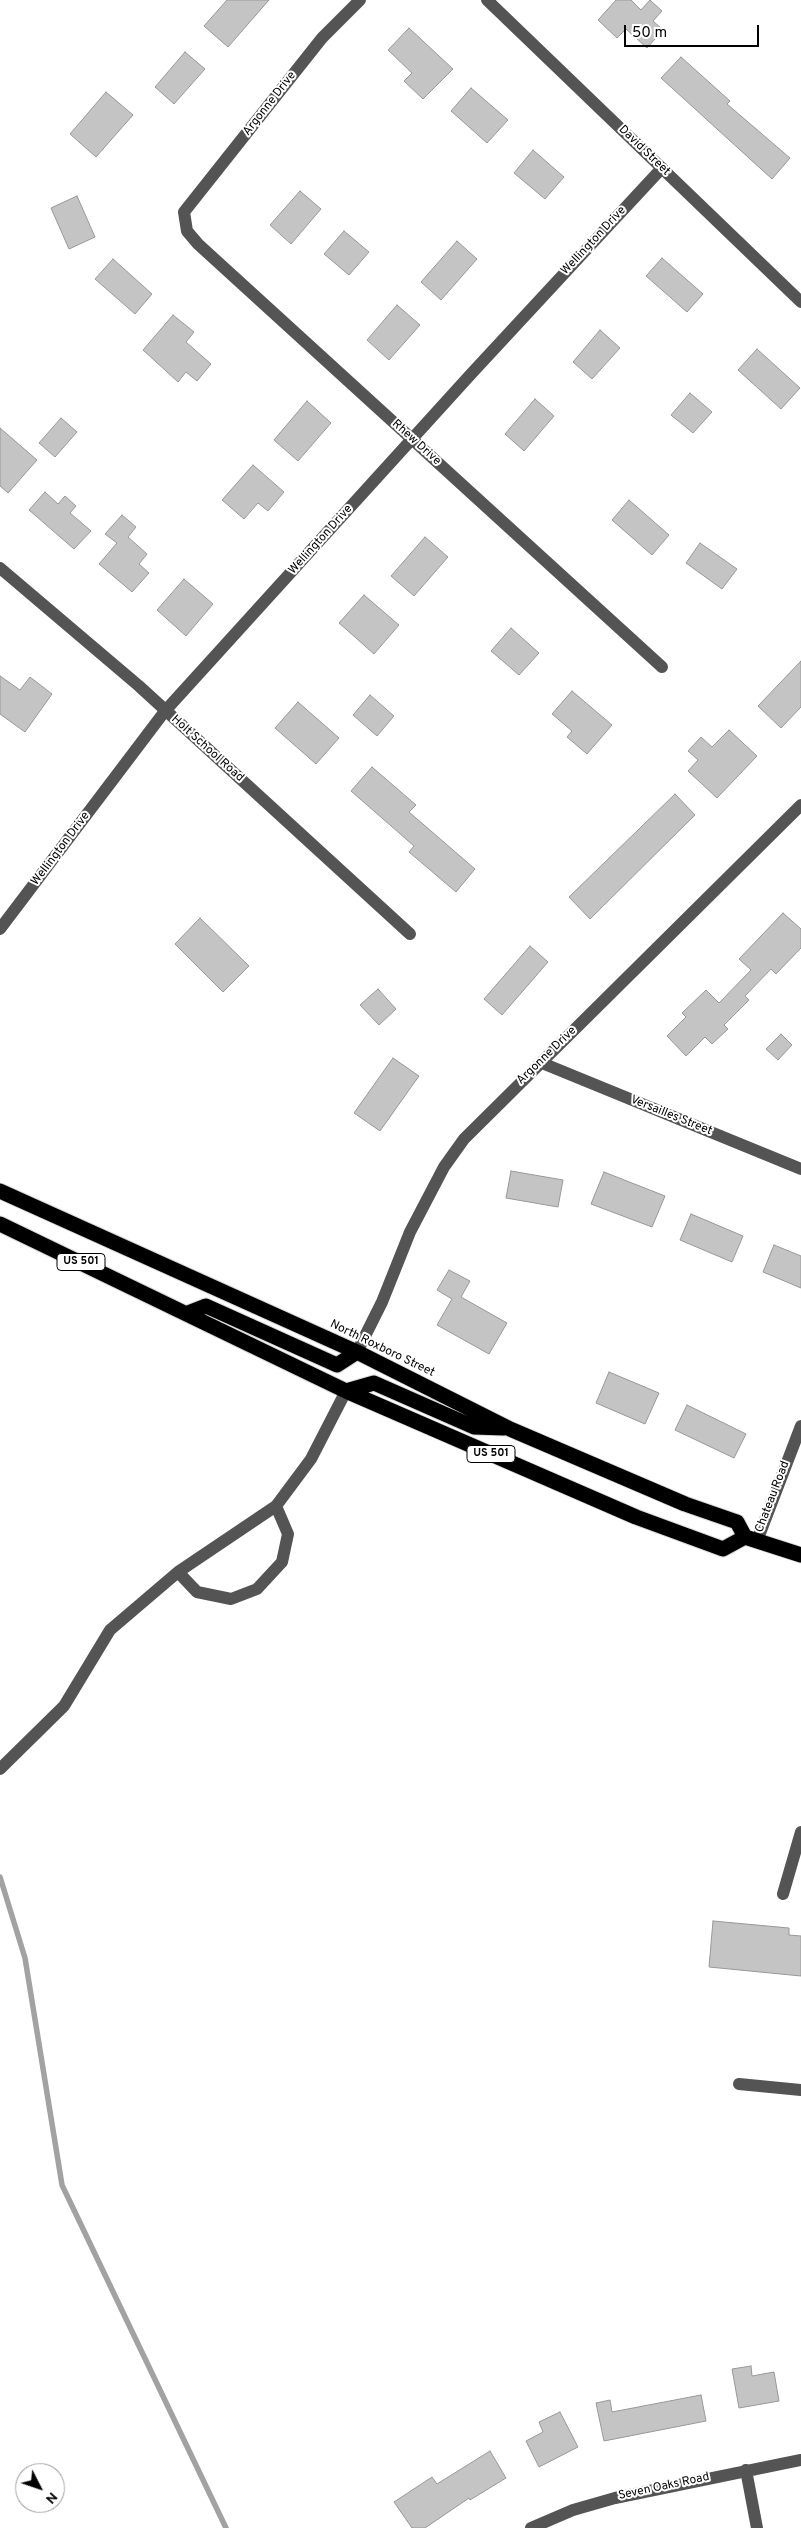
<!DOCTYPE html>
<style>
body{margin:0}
#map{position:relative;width:801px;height:2528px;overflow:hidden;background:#fff;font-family:Overpass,sans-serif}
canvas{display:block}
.north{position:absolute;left:15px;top:2463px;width:50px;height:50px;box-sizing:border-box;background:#fff;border:1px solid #999;border-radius:50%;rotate:131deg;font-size:14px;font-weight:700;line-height:20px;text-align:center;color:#000}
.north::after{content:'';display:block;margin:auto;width:18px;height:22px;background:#000;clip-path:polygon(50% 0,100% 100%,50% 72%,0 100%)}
.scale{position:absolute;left:624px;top:25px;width:135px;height:22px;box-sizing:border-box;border:2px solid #000;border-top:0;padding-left:6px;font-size:15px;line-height:18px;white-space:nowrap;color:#000;-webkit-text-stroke:4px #fff;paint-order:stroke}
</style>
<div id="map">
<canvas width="801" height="2528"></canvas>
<div class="north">N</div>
<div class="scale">50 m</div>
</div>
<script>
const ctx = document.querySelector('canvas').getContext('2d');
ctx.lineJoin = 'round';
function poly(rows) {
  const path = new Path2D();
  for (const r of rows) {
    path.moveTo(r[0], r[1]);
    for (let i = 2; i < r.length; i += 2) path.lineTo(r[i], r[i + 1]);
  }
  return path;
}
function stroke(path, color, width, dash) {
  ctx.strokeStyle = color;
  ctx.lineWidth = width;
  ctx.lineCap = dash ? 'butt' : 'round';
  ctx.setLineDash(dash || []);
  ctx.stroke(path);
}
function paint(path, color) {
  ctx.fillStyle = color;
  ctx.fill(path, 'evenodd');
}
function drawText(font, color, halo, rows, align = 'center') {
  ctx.font = font + ' Overpass,sans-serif';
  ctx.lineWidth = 4;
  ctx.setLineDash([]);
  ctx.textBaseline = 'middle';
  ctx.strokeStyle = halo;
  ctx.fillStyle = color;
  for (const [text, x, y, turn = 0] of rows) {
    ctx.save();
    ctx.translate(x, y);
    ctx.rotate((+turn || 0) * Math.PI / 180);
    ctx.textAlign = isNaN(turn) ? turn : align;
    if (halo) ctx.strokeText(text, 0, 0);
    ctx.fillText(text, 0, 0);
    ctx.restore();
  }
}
stroke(poly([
 [0,1877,25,1958,62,2185,226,2528]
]), '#a2a2a2', 5.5);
const building = poly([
 [227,0,269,0,228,47,204,26,227,0],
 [616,0,631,0,641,10,650,0,662,11,653,21,663,30,647,48,626,29,617,38,598,20,616,0],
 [409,28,453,69,423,99,404,81,412,73,388,50,409,28],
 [185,52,205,69,174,104,155,87,185,52],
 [681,57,730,101,727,104,790,158,772,179,661,78,681,57],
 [471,88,508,120,487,143,451,111,471,88],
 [106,92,133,115,96,157,70,134,106,92],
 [533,150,564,177,545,199,514,173,533,150],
 [300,191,321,209,291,244,270,225,300,191],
 [77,196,95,237,69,249,51,208,77,196],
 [344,231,369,252,349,275,324,254,344,231],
 [457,241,477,259,441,300,421,282,457,241],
 [662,258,703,294,687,312,646,276,662,258],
 [113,259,152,294,135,314,95,279,113,259],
 [397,305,420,325,389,360,367,340,397,305],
 [173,315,194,332,186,342,211,364,197,381,186,372,178,382,143,350,173,315],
 [600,330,620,348,592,379,573,362,600,330],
 [757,349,800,388,781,409,738,370,757,349],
 [690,393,712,412,693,433,671,415,690,393],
 [535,399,554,416,524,451,505,434,535,399],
 [307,401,331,423,298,461,274,440,307,401],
 [61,418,77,432,55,457,39,443,61,418],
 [0,428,37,460,8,493,0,486,0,428],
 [253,465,284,492,268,511,258,503,244,519,222,500,253,465],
 [45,492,58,504,65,496,76,506,70,513,91,531,74,549,29,510,45,492],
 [629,500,669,535,652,555,612,520,629,500],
 [122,515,136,527,128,537,147,554,139,564,149,573,132,592,99,564,117,543,105,534,122,515],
 [425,537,448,557,414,596,391,576,425,537],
 [700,543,737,569,722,589,686,563,700,543],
 [184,579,213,604,186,636,157,610,184,579],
 [364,595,399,625,374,654,339,623,364,595],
 [511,628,539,653,519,675,491,651,511,628],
 [801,661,801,707,781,728,758,706,801,661],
 [0,676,20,690,30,677,52,694,25,732,0,714,0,676],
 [572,691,612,725,587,754,567,737,572,731,552,714,572,691],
 [370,695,394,716,377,736,353,715,370,695],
 [298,702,339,738,316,764,275,728,298,702],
 [729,730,757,756,717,798,688,771,698,760,688,751,701,737,712,747,729,730],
 [372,767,416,805,409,812,475,869,456,892,409,852,414,846,351,791,372,767],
 [675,794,695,815,590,919,569,897,675,794],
 [783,913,801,929,801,948,776,974,771,969,745,996,749,1000,724,1025,728,1029,712,1044,705,1037,686,1056,667,1036,686,1017,682,1013,706,990,719,1003,751,970,739,959,783,913],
 [200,918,249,966,223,992,175,944,200,918],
 [530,946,548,962,502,1015,484,999,530,946],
 [378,989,396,1009,379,1025,360,1005,378,989],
 [781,1034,792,1045,778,1060,766,1049,781,1034],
 [393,1058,419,1076,380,1131,354,1113,393,1058],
 [511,1171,563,1180,558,1207,506,1198,511,1171],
 [604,1172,665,1196,652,1227,591,1204,604,1172],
 [691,1214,743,1236,732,1262,680,1240,691,1214],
 [774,1245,801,1256,801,1288,763,1272,774,1245],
 [449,1270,470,1281,461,1297,507,1323,489,1354,437,1325,452,1299,437,1290,449,1270],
 [609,1372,659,1393,645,1424,596,1403,609,1372],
 [687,1405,746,1434,734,1458,675,1430,687,1405],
 [713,1921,789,1928,789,1935,801,1936,801,1976,709,1967,713,1921],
 [751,2366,752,2376,774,2372,779,2401,739,2408,732,2369,751,2366],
 [701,2395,706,2421,604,2441,596,2403,610,2400,612,2412,701,2395],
 [560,2412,578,2447,539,2467,526,2441,543,2432,539,2422,560,2412],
 [490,2451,506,2478,470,2500,469,2498,425,2528,412,2528,394,2502,432,2477,437,2484,490,2451]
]);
paint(building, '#c4c4c4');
stroke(building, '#989898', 1);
const highway = poly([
 [0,1191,357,1352,510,1429,685,1504,737,1522,745,1537,801,1555],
 [0,1224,346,1391,636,1517,723,1549,745,1537],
 [188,1313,206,1306,337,1365,357,1352],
 [346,1391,374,1383,474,1427,504,1428]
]);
stroke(highway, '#dbdbdb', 17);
stroke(poly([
 [360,0,322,38,184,212,187,231,198,244,662,667],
 [487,0,801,302],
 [0,568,139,686,410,934],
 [0,929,165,711,471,374,662,168],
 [542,1063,801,1169],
 [357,1352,382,1302,410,1232,444,1167,464,1139,801,805],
 [757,1541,801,1426],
 [178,1572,197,1592,231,1599,257,1589,282,1562,288,1534,276,1506],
 [0,1769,64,1706,110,1630,178,1572,276,1506,311,1459,346,1391],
 [783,1894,801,1832],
 [739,2084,801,2090],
 [746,2470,757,2528],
 [531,2528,573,2510,615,2498,801,2460]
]), '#545454', 12);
stroke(highway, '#000', 15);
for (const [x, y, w] of [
 [81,1262,48],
 [491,1454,48]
]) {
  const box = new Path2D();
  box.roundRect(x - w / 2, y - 8.5, w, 17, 4);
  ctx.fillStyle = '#fff';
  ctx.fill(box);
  stroke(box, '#000', 1);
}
drawText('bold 11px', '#000', null, [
 ["US 501",81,1262],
 ["US 501",491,1454]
]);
drawText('12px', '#000', '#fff', [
 ["Argonne Drive",270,104,-52],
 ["David Street",644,151,44],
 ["Wellington Drive",594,241,-47],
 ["Rhew Drive",416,443,42],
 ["Wellington Drive",321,540,-48],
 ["Holt School Road",207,749,42],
 ["Wellington Drive",61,849,-53],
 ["Argonne Drive",547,1056,-44],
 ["Versailles Street",671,1116,22],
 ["North Roxboro Street",382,1349,26],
 ["Chateau Road",773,1497,-69],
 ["Seven Oaks Road",664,2487,-12]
]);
</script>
